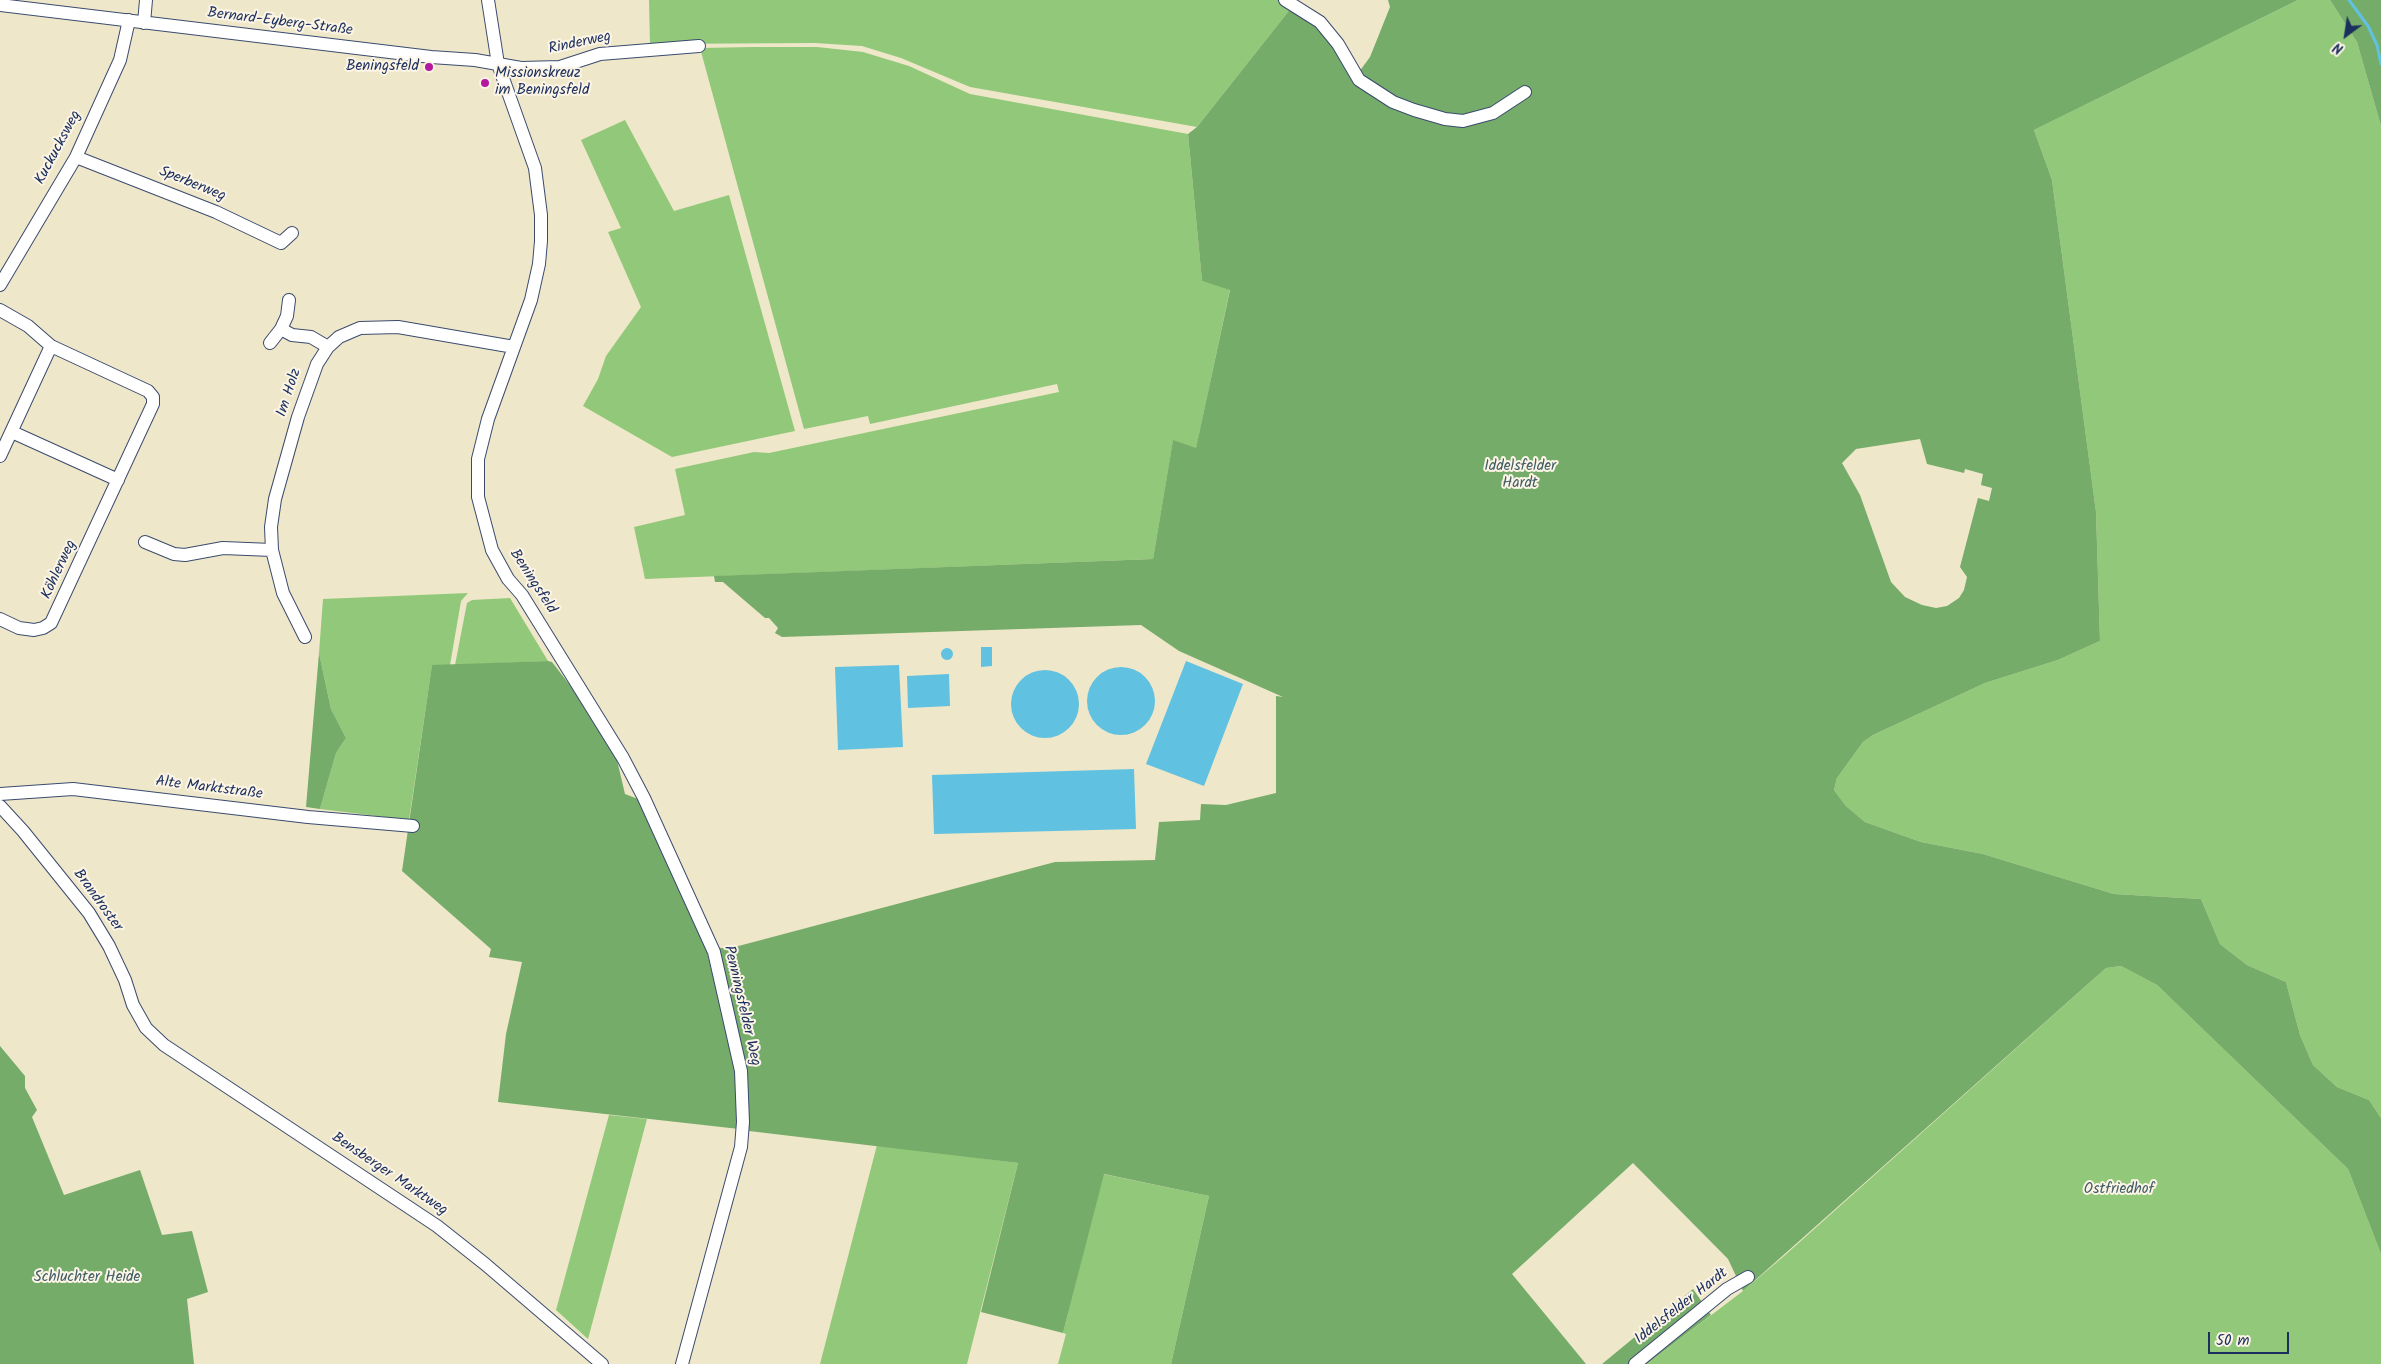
<!DOCTYPE html>
<meta charset="utf-8">
<style>
body{margin:0}
#map{position:relative;width:2381px;height:1364px;overflow:hidden;background:#efe7c9;font-family:Kalam,sans-serif}
canvas{display:block}
.north{position:absolute;left:2321px;top:10px;width:50px;height:50px;-webkit-text-stroke:4px #fcf5e5;paint-order:stroke;rotate:211deg;font-size:14px;font-weight:700;line-height:20px;text-align:center;color:#1b2f5e}
.north::after{content:'';display:block;margin:auto;width:18px;height:22px;background:#1b2f5e;clip-path:polygon(50% 0,100% 100%,50% 72%,0 100%)}
.scale{position:absolute;left:2208px;top:1332px;width:81px;height:22px;box-sizing:border-box;border:2px solid #1b2f5e;border-top:0;padding-left:6px;font-size:15px;line-height:18px;white-space:nowrap;color:#1b2f5e;-webkit-text-stroke:4px #fcf5e5;paint-order:stroke}
</style>
<div id="map">
<canvas width="2381" height="1364"></canvas>
<div class="north">N</div>
<div class="scale">50 m</div>
</div>
<script>
const ctx = document.querySelector('canvas').getContext('2d');
ctx.lineJoin = 'round';
function paint(path, color) {
  ctx.fillStyle = color;
  ctx.fill(path, 'evenodd');
}
function poly(rows) {
  const path = new Path2D();
  for (const r of rows) {
    if (r.length === 3) {
      path.moveTo(r[0] + r[2], r[1]);
      path.arc(r[0], r[1], r[2], 0, 2 * Math.PI);
      continue;
    }
    path.moveTo(r[0], r[1]);
    for (let i = 2; i < r.length; i += 2) path.lineTo(r[i], r[i + 1]);
  }
  return path;
}
function stroke(path, color, width, dash) {
  ctx.strokeStyle = color;
  ctx.lineWidth = width;
  ctx.lineCap = dash ? 'butt' : 'round';
  ctx.setLineDash(dash || []);
  ctx.stroke(path);
}
function drawText(font, color, halo, rows, align = 'center') {
  ctx.font = font + ' Kalam,sans-serif';
  ctx.lineWidth = 4;
  ctx.setLineDash([]);
  ctx.textBaseline = 'middle';
  ctx.strokeStyle = halo;
  ctx.fillStyle = color;
  for (const [text, x, y, turn = 0] of rows) {
    ctx.save();
    ctx.translate(x, y);
    ctx.rotate((+turn || 0) * Math.PI / 180);
    ctx.textAlign = isNaN(turn) ? turn : align;
    if (halo) ctx.strokeText(text, 0, 0);
    ctx.fillText(text, 0, 0);
    ctx.restore();
  }
}
paint(poly([
 [649,0,1280,0,1293,6,1197,127,970,87,901,58,862,46,815,43,650,44],
 [2298,0,2330,0,2357,42,2381,126,2381,1118,2369,1100,2337,1087,2313,1065,2300,1035,2286,982,2247,965,2220,944,2201,899,2114,894,1983,854,1921,842,1865,822,1846,806,1834,790,1837,778,1863,742,1873,735,1985,683,2058,660,2100,641,2096,512,2052,180,2034,130],
 [753,47,817,47,863,52,909,66,970,94,1188,134,1202,281,1230,289,1196,449,1173,441,1153,559,645,579,634,527,685,515,675,469,754,452,769,453,1059,392,1057,384,870,424,868,416,804,429,700,48],
 [625,120,674,211,729,195,795,431,672,457,583,406,598,379,606,356,641,307,608,232,621,228,581,140],
 [468,593,461,601,450,665,432,666,409,820,320,809,336,753,346,738,331,709,319,653,323,599],
 [510,598,548,661,455,665,467,603,472,600],
 [2121,966,2157,985,2348,1169,2381,1254,2381,1364,1647,1364,1743,1291,1784,1256,2106,968],
 [609,1115,647,1119,588,1339,556,1310],
 [877,1145,1018,1163,967,1364,820,1364],
 [1103,1174,1209,1196,1171,1364,1058,1364,1066,1334,1063,1333]
]), '#92c879');
paint(poly([
 [1388,0,2298,0,2034,130,2052,180,2096,512,2100,641,2058,660,1985,683,1873,735,1863,742,1837,778,1834,790,1846,806,1865,822,1921,842,1983,854,2114,894,2201,899,2220,944,2247,965,2286,982,2300,1035,2313,1065,2337,1087,2369,1100,2381,1118,2381,1254,2348,1169,2157,985,2121,966,2106,968,1743,1291,1728,1259,1633,1163,1512,1274,1586,1364,1171,1364,1209,1196,1104,1174,1063,1333,981,1312,1018,1163,749,1131,747,1086,715,948,731,948,1055,862,1155,860,1159,822,1200,820,1201,804,1226,805,1276,793,1276,696,1283,697,1179,651,1141,625,782,637,775,633,778,628,769,618,765,618,723,582,715,582,714,576,1153,559,1173,440,1196,448,1230,290,1202,281,1188,134,1197,127,1292,7,1327,34,1359,72,1370,57,1390,7],
 [1920,439,1927,464,1964,473,1965,469,1983,474,1981,485,1992,488,1989,501,1978,498,1960,567,1967,577,1964,590,1959,598,1947,606,1936,608,1922,605,1905,597,1891,582,1860,495,1842,463,1856,449],
 [2330,0,2381,0,2381,126,2357,42],
 [319,653,331,709,346,738,336,753,320,809,306,807],
 [548,661,552,662,579,697,616,756,625,794,638,799,706,948,737,1073,739,1129,498,1102,506,1034,522,962,489,957,491,949,402,871,432,665],
 [0,1046,25,1076,25,1088,37,1110,32,1117,64,1195,140,1170,162,1235,192,1231,208,1292,187,1299,194,1364,0,1364],
 [1693,1289,1711,1315,1647,1364,1602,1364]
]), '#75ac69');
paint(poly([
 [981,647,992,647,992,666,981,667],
 [947,654,6],
 [1186,661,1243,684,1204,786,1146,764],
 [899,665,903,747,838,750,835,667],
 [1121,701,34],
 [1045,704,34],
 [949,674,950,706,908,708,907,676],
 [1134,769,1136,829,934,834,932,775]
]), '#61c1e0');
stroke(poly([
 [2349,0,2368,26,2377,45,2381,64]
]), '#61c1e0', 3);
const minor = poly([
 [488,0,498,64,535,168,541,215,541,241,539,264,531,300,488,419,478,459,478,497,492,550,508,579,522,595,623,758,644,798,714,952,741,1071,743,1122,741,1147,682,1364],
 [1285,0,1320,22,1338,44,1359,80,1393,102,1414,110,1445,119,1463,121,1493,113,1525,92],
 [0,5,431,57,475,60,521,68,560,67,600,54,699,46],
 [144,23,146,0],
 [76,157,216,212,281,243,292,233],
 [0,285,76,157,120,60,129,20],
 [0,310,28,326,51,346,148,391,153,397,153,404,51,623,43,628,34,630,19,628,0,619],
 [281,329,287,316,289,300],
 [270,343,281,329,292,335,311,337,328,347],
 [12,432,118,480],
 [0,456,51,346],
 [145,542,174,554,185,555,223,548,272,550],
 [305,637,283,593,272,550,271,527,275,499,298,417,317,364,328,347,339,337,360,328,398,327,514,347],
 [0,794,73,789,308,817,413,826],
 [0,806,23,831,89,913,109,946,125,980,133,1005,146,1028,164,1045,437,1226,485,1264,602,1364],
 [1635,1364,1727,1289,1748,1277]
]);
stroke(minor, '#3b4b6e', 14);
stroke(minor, '#fff', 12);
for (const [x, y, r, color] of [
 [429,67,5,"#b5179e"],
 [485,83,5,"#b5179e"]
]) {
  const dot = new Path2D();
  dot.arc(x, y, r, 0, 2 * Math.PI);
  ctx.fillStyle = color;
  ctx.fill(dot);
  stroke(dot, '#fcf5e5', 2);
}
drawText('15px', '#1b2f5e', '#fcf5e5', [
 ["Bernard-Eyberg-Straße",280,23,7],
 ["Rinderweg",580,44,-12],
 ["Kuckucksweg",59,148,-62],
 ["Sperberweg",192,185,22],
 ["Im Holz",290,393,-72],
 ["Köhlerweg",60,570,-65],
 ["Beningsfeld",532,582,57],
 ["Alte Marktstraße",209,789,7],
 ["Brandroster",97,901,54],
 ["Penningsfelder Weg",741,1006,77],
 ["Bensberger Marktweg",389,1175,34],
 ["Iddelsfelder Hardt",1682,1307,-38]
]);
drawText('15px', '#1b2f5e', '#fcf5e5', [
 ["Beningsfeld",419,67],
 ["Missionskreuz",495,74,"left"],
 ["im Beningsfeld",495,91,"left"]
], 'right');
drawText('15px', '#3f5d66', '#fcf5e5', [
 ["Iddelsfelder",1520,467],
 ["Hardt",1520,484],
 ["Ostfriedhof",2119,1190],
 ["Schluchter Heide",87,1278]
]);
</script>
